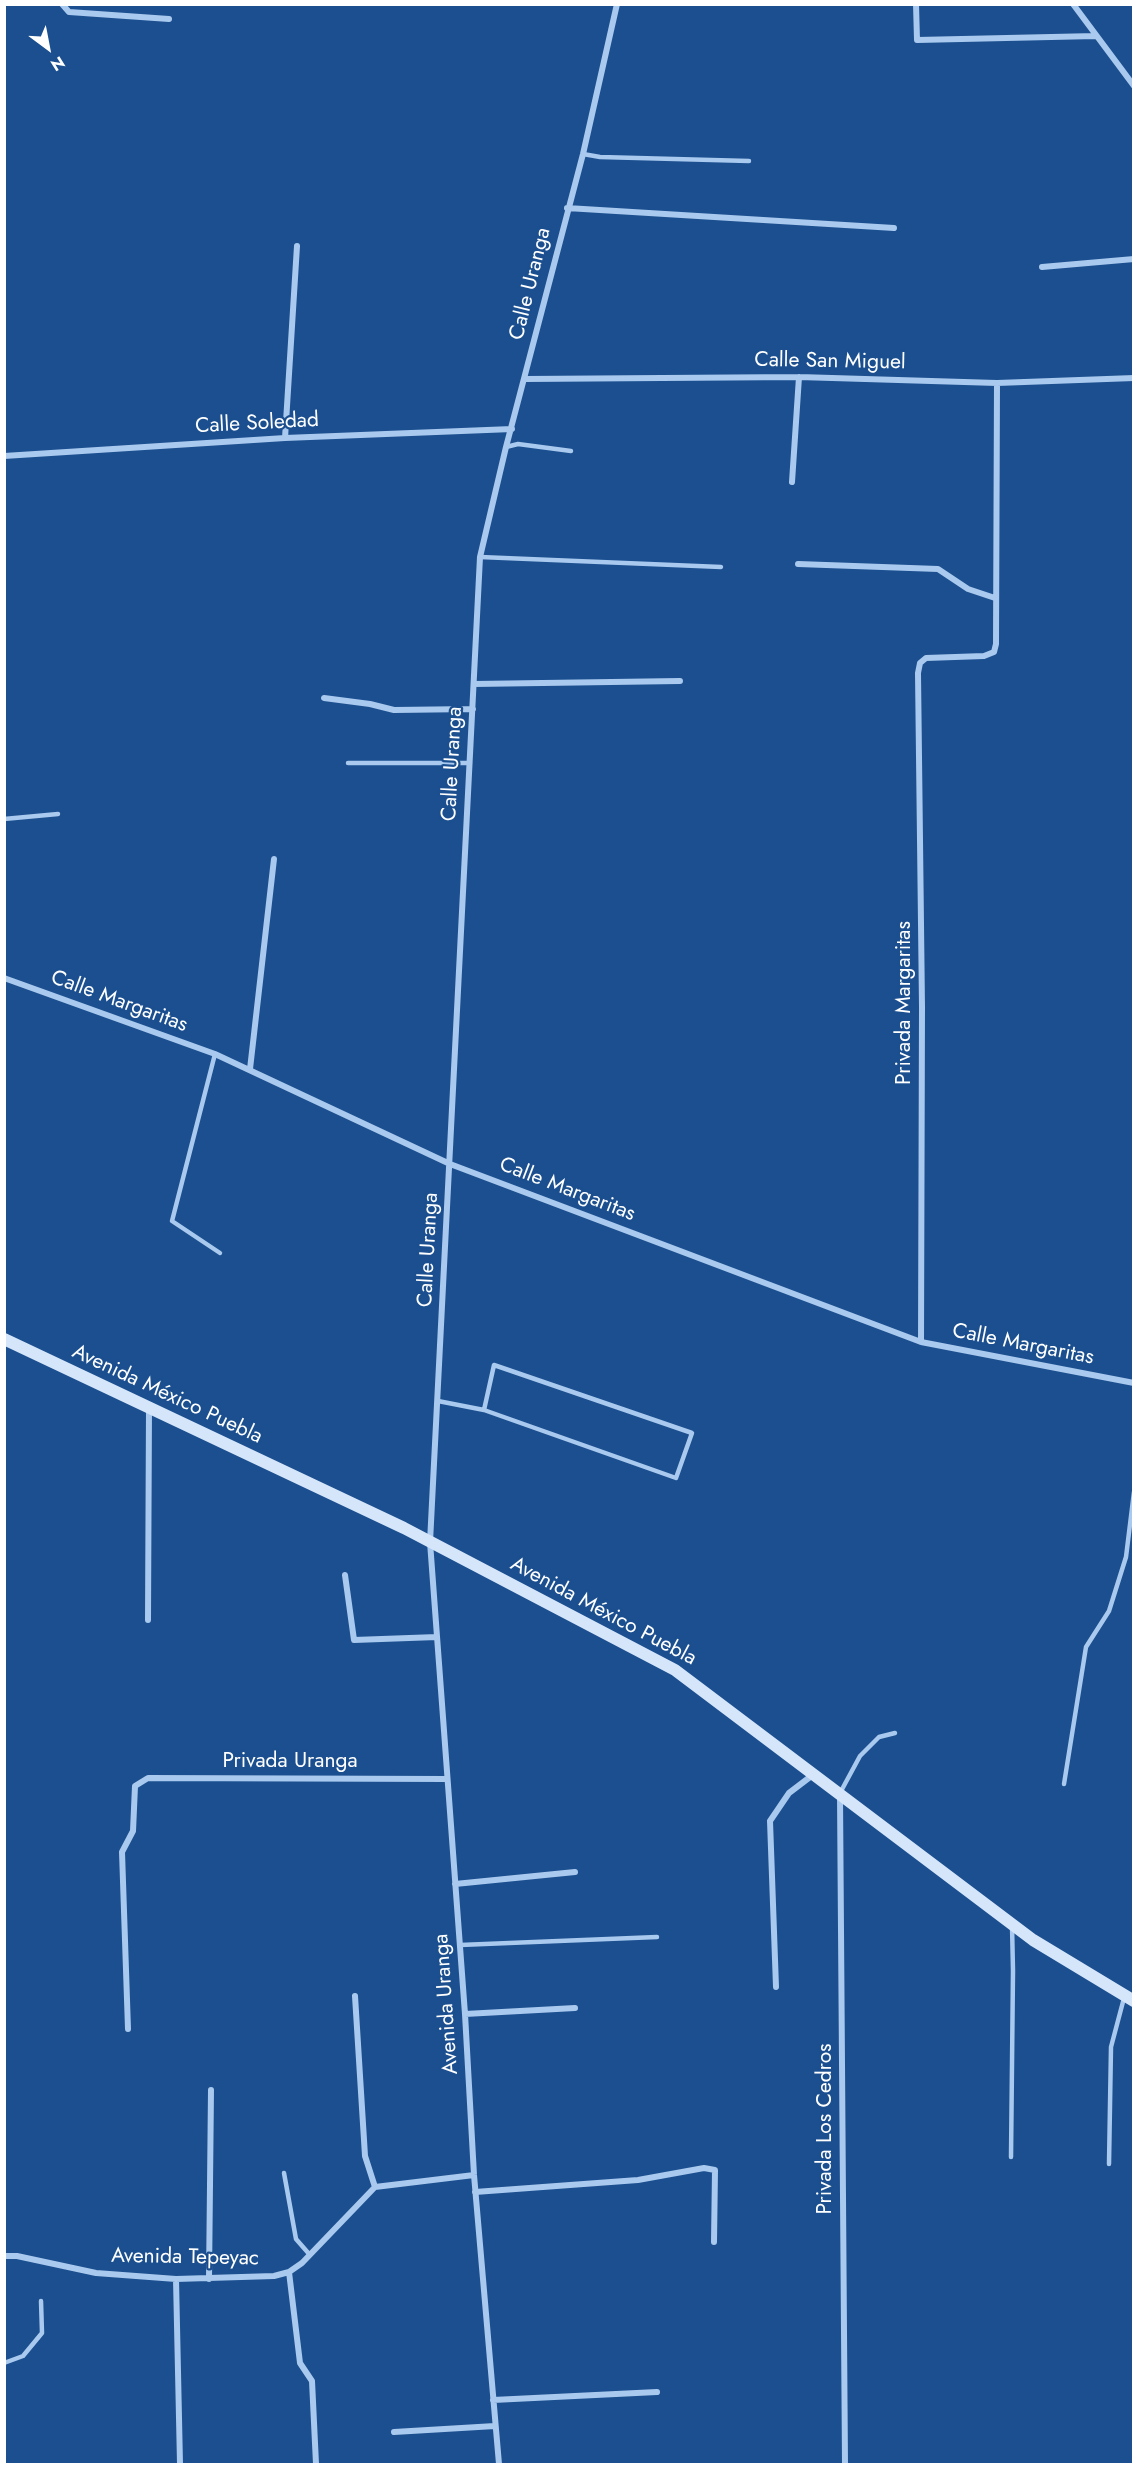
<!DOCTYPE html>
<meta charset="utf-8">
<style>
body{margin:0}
#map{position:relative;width:1138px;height:2469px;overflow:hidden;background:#1b4f8f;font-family:Jost,sans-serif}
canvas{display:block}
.frame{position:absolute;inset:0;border:6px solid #fff;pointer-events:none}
.north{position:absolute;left:18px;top:18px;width:60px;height:60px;-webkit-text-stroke:4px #1b4f8f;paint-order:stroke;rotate:148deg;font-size:16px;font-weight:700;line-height:24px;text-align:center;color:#fff}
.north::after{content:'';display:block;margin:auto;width:21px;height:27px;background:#fff;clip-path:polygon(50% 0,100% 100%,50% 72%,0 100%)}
</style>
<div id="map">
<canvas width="1138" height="2469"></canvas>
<div class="frame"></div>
<div class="north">N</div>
</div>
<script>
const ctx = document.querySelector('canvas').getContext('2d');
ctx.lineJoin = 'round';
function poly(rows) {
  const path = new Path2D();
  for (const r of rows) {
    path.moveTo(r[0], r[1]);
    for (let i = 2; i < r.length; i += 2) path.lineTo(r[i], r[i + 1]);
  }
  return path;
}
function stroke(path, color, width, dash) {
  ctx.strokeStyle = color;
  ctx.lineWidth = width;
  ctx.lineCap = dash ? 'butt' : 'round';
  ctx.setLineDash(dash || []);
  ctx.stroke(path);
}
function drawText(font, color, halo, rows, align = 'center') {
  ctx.font = font + ' Jost,sans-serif';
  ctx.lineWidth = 4.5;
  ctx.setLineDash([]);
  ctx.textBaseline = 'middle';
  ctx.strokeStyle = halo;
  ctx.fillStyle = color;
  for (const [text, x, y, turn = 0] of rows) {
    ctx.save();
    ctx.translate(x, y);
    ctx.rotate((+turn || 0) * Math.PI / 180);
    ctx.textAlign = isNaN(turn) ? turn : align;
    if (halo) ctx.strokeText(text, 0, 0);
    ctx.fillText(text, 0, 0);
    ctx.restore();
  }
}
stroke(poly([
 [583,154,600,157,749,161],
 [506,447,518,444,571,451],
 [480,557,721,567],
 [348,763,470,763],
 [4,819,58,814],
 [215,1054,172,1221,220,1253],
 [438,1401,484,1410,676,1478,692,1433,494,1365,484,1410],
 [1064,1784,1086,1647,1109,1611,1126,1557,1134,1492],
 [840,1793,860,1756,879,1737,895,1733],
 [460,1945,657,1937],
 [1011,2157,1013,1971,1012,1925],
 [1109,2164,1111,2047,1124,1998],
 [284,2173,296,2239,310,2255],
 [4,2363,23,2356,42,2333,41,2301]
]), '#a9c9ee', 4.5);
stroke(poly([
 [62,4,69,12,169,19],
 [916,4,917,40,1096,36],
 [1073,4,1134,86],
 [567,208,894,228],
 [1042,267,1134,259],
 [525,379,799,377,997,383,1134,378],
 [285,438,297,246],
 [4,456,285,438,512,429],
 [792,482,799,377],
 [798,564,938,569,968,589,995,598],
 [474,684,680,681],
 [324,698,370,704,394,710,473,709],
 [4,978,215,1054,450,1164,921,1342,1134,1383],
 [250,1069,274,859],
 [921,1342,922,1007,918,673,920,663,926,658,984,656,994,652,996,644,997,383],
 [345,1575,354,1640,437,1637],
 [148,1620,149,1408],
 [840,1796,845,2464],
 [455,1884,575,1872],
 [776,1987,770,1821,789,1793,814,1774],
 [355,1996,365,2156,375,2187],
 [465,2014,575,2008],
 [128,2029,122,1852,133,1831,135,1786,148,1778,446,1779],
 [475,2192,638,2180,704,2168,715,2170,714,2242],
 [4,2256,17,2256,96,2273,176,2279,274,2276,289,2272,302,2263,375,2187,474,2175],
 [289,2272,300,2363,312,2381,316,2464],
 [176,2279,180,2464],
 [209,2279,211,2090],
 [493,2400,657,2392],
 [394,2432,495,2426],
 [499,2464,474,2175,465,2014,430,1542,480,557,506,447,583,154,617,4]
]), '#a9c9ee', 6);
stroke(poly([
 [4,1339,404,1528,675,1670,1033,1940,1134,2001]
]), '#d6e6fa', 12);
drawText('21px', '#fff', '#1b4f8f', [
 ["Calle Uranga",531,284,-76],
 ["Calle San Miguel",830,362,1],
 ["Calle Soledad",257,424,-3],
 ["Calle Uranga",453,764,-87],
 ["Calle Margaritas",119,1002,20],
 ["Privada Margaritas",905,1003,-90],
 ["Calle Margaritas",567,1190,21],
 ["Calle Uranga",429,1250,-87],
 ["Calle Margaritas",1023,1345,11],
 ["Avenida México Puebla",167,1395,25],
 ["Avenida México Puebla",603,1612,28],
 ["Privada Uranga",290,1762],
 ["Avenida Uranga",447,2004,-94],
 ["Privada Los Cedros",826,2129,-90],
 ["Avenida Tepeyac",185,2258,1]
]);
</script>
